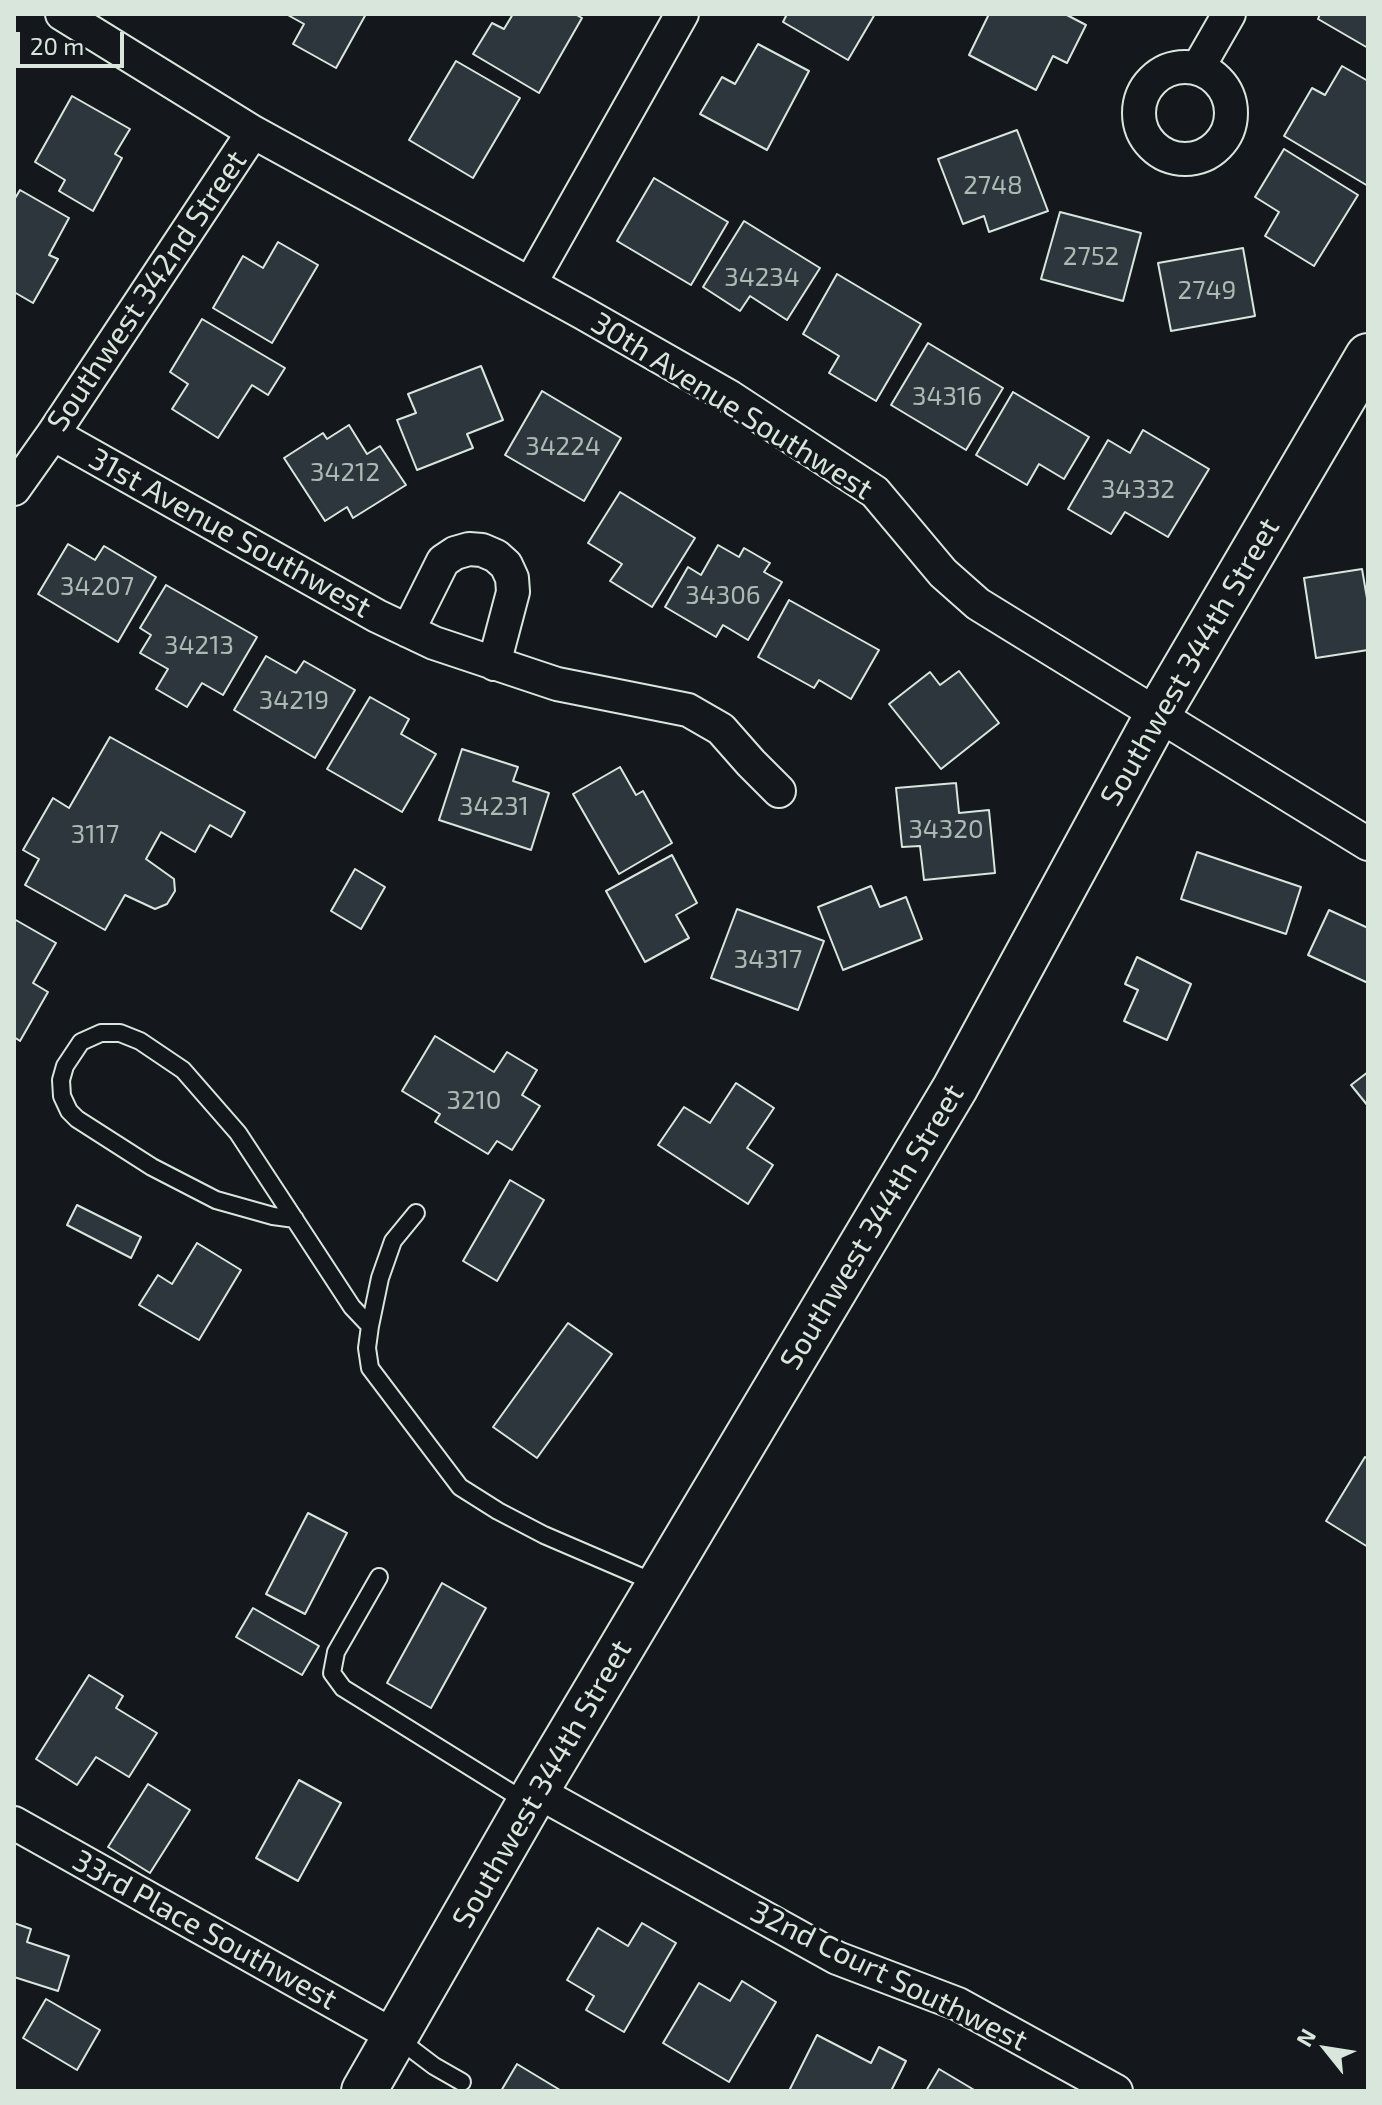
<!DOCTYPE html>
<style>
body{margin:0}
#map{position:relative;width:1382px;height:2105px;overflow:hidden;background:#14181c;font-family:"Exo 2",sans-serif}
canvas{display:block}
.frame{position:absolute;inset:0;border:16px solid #d8e6dc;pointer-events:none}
.north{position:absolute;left:1286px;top:2009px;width:80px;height:80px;-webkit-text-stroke:6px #14181c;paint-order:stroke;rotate:300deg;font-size:22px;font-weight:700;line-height:32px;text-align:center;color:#d8e6dc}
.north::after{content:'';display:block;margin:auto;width:28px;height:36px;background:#d8e6dc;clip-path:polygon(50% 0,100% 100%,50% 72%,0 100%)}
.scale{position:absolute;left:16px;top:32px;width:108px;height:36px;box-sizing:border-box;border:4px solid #d8e6dc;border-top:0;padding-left:10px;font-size:24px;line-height:28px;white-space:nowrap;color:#d8e6dc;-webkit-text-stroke:6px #14181c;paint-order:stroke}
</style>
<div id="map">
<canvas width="1382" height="2105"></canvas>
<div class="frame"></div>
<div class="north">N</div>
<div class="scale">20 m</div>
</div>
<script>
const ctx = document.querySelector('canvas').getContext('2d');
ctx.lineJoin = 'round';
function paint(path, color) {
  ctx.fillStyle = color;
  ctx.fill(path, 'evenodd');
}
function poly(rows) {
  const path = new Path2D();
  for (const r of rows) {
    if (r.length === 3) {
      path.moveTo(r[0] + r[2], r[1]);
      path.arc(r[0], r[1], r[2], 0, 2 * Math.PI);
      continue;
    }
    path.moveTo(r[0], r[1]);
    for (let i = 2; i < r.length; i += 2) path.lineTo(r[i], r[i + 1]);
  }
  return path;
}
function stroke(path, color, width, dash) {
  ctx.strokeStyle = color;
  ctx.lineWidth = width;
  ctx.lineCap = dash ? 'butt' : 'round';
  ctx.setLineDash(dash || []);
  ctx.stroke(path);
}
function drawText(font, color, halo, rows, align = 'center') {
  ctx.font = font + ' "Exo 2",sans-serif';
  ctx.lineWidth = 6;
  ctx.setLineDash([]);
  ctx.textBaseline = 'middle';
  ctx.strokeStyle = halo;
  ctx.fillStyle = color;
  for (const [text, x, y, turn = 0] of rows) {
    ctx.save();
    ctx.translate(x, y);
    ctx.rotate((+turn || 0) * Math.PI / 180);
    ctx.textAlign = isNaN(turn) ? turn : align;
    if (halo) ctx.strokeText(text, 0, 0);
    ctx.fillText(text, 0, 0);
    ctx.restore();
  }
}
const building = poly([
 [286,14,366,14,336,68,293,44,304,24,286,14],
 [513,14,575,14,582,18,539,93,473,54,492,23,504,29,513,14],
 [787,14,875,14,848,60,783,22,787,14],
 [989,14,1065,14,1086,25,1067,63,1053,56,1036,90,969,55,989,14],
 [1320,14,1368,14,1368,48,1318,19,1320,14],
 [758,44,809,71,767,150,700,114,722,77,735,84,758,44],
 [456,61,520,98,473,178,409,140,456,61],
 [1342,66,1368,81,1368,186,1284,136,1312,88,1325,95,1342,66],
 [72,96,130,129,115,154,122,158,93,211,59,191,65,180,35,162,72,96],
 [1017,130,1048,211,989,232,984,216,963,224,938,159,1017,130],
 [1284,149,1358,195,1314,266,1265,236,1279,212,1255,197,1284,149],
 [654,178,728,222,691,285,617,241,654,178],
 [20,190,69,218,49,255,58,259,33,303,14,292,14,200,20,190],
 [1060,212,1141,233,1123,301,1041,279,1060,212],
 [744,221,820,268,787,320,750,296,740,311,703,287,744,221],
 [278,242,318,265,272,343,213,308,243,256,263,268,278,242],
 [1243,248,1255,316,1171,331,1158,263,1243,248],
 [837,274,921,324,876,401,829,373,839,356,803,334,837,274],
 [202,319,285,368,268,395,252,385,218,438,172,409,188,384,170,372,202,319],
 [928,343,1003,388,966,450,891,405,928,343],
 [481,366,503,420,467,434,473,448,417,470,397,420,416,413,408,394,481,366],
 [542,391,621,438,584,501,505,455,542,391],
 [1013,392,1089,437,1064,479,1039,464,1027,485,976,455,1013,392],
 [349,425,367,454,380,446,406,485,353,518,347,507,325,521,284,458,323,433,327,439,349,425],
 [1143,430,1209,469,1168,537,1125,512,1111,534,1068,509,1108,440,1130,453,1143,430],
 [620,492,695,538,652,607,610,581,622,564,588,543,620,492],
 [68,544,95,560,104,546,156,577,118,642,38,594,68,544],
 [718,545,739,557,744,548,770,563,764,572,782,582,748,640,723,625,716,637,665,607,688,567,701,575,718,545],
 [1362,569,1368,604,1368,650,1316,658,1304,578,1362,569],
 [166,585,257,637,223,695,202,683,187,707,156,689,168,669,140,653,151,635,140,628,166,585],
 [789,600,879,650,851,699,819,680,814,688,758,657,789,600],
 [266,656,296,673,304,661,355,690,315,758,234,710,266,656],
 [959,671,999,723,941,769,889,704,930,672,940,685,959,671],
 [370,697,409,719,401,734,436,754,402,812,327,769,370,697],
 [110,737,245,812,231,837,210,825,195,852,161,832,146,859,174,879,175,891,167,904,155,909,125,895,105,930,25,885,39,859,23,850,53,798,69,808,110,737],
 [462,749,518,767,513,781,549,793,531,850,439,820,462,749],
 [620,767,636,795,643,791,672,843,619,874,573,794,620,767],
 [956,783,959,813,989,810,995,873,924,880,920,846,902,847,896,788,956,783],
 [1197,852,1301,887,1286,934,1181,899,1197,852],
 [672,855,697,903,676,915,689,938,645,962,606,891,672,855],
 [355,869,385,887,361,929,331,911,355,869],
 [871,886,880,907,906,897,922,939,843,970,818,907,871,886],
 [737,909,824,941,798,1010,711,978,737,909],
 [1329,910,1368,928,1368,983,1308,955,1329,910],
 [14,919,56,943,33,983,48,992,20,1041,14,1037,14,919],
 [1137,957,1191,984,1167,1040,1124,1021,1138,990,1125,984,1137,957],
 [435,1036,494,1072,507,1052,537,1070,522,1095,540,1106,512,1150,497,1141,488,1154,435,1122,440,1114,402,1091,435,1036],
 [1368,1072,1368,1106,1351,1085,1368,1072],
 [736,1083,774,1108,747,1148,773,1165,748,1204,658,1145,684,1107,710,1123,736,1083],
 [510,1180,544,1200,497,1281,463,1261,510,1180],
 [77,1205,141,1237,131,1258,67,1225,77,1205],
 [197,1243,241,1270,199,1340,139,1305,158,1275,172,1284,197,1243],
 [568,1323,612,1354,537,1458,493,1427,568,1323],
 [1365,1457,1368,1459,1368,1547,1326,1521,1365,1457],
 [308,1513,347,1533,305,1614,266,1594,308,1513],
 [442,1583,486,1608,431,1708,387,1683,442,1583],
 [253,1608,319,1646,302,1675,236,1637,253,1608],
 [89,1675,123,1696,116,1708,157,1733,129,1777,96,1757,77,1785,36,1759,89,1675],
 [299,1780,341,1803,298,1881,256,1858,299,1780],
 [148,1784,190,1810,150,1873,108,1847,148,1784],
 [14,1923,31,1929,27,1942,69,1956,58,1991,14,1977,14,1923],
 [642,1923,676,1943,624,2032,586,2010,594,1996,567,1980,598,1928,628,1946,642,1923],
 [742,1981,776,2002,729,2082,663,2043,699,1983,730,2001,742,1981],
 [46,1999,100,2030,77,2070,23,2038,46,1999],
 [817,2035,871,2063,879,2047,906,2061,891,2091,789,2091,817,2035],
 [517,2064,560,2090,559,2091,501,2091,517,2064],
 [939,2069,976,2091,926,2091,939,2069]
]);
paint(building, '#2c363c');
stroke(building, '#d8e6dc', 2);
const lane = poly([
 [416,1213,393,1241,380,1278,370,1326,367,1348,370,1368,460,1487,498,1511,544,1535,658,1584],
 [295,1219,273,1216,216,1200,152,1167,77,1119,69,1111,62,1096,61,1080,65,1066,81,1042,101,1033,120,1033,140,1041,183,1070,238,1133,301,1229,352,1307,370,1326],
 [379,1577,336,1652,332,1673,343,1688,528,1803],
 [397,2038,434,2066,462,2082]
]);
const street = poly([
 [62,14,253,132,583,313,730,397,875,492,943,573,978,604,1368,844],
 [1185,113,46],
 [1198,68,1229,14],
 [530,284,682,14],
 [53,434,377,616,434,643,557,684,688,710,721,729,751,763,779,791],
 [14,489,53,434,253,132],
 [408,631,443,561,455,553,469,549,482,550,496,556,506,565,512,578,513,592,494,664],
 [536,1791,837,1958,958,2004,1116,2091],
 [14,1823,396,2037]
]);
const secondary = poly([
 [364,2091,536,1791,955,1088,1158,714,1368,356]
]);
stroke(lane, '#d8e6dc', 20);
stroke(street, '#d8e6dc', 36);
stroke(secondary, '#d8e6dc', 48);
stroke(lane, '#14181c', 16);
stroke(street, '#14181c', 32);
stroke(secondary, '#14181c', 44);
drawText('26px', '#adbab4', null, [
 ["2748",993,185],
 ["2752",1091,256],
 ["34234",762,277],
 ["2749",1207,290],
 ["34316",947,396],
 ["34224",563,446],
 ["34212",345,472],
 ["34332",1138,489],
 ["34207",97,586],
 ["34306",723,595],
 ["34213",199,645],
 ["34219",294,700],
 ["34231",494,806],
 ["34320",946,829],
 ["3117",95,834],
 ["34317",768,959],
 ["3210",474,1100]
]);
drawText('30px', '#d8e6dc', '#14181c', [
 ["Southwest 342nd Street",147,291,-56],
 ["30th Avenue Southwest",732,406,32],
 ["31st Avenue Southwest",230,533,29],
 ["Southwest 344th Street",1190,662,-60],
 ["Southwest 344th Street",872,1227,-59],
 ["Southwest 344th Street",542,1784,-60],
 ["33rd Place Southwest",205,1930,29],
 ["32nd Court Southwest",889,1976,26]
]);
</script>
